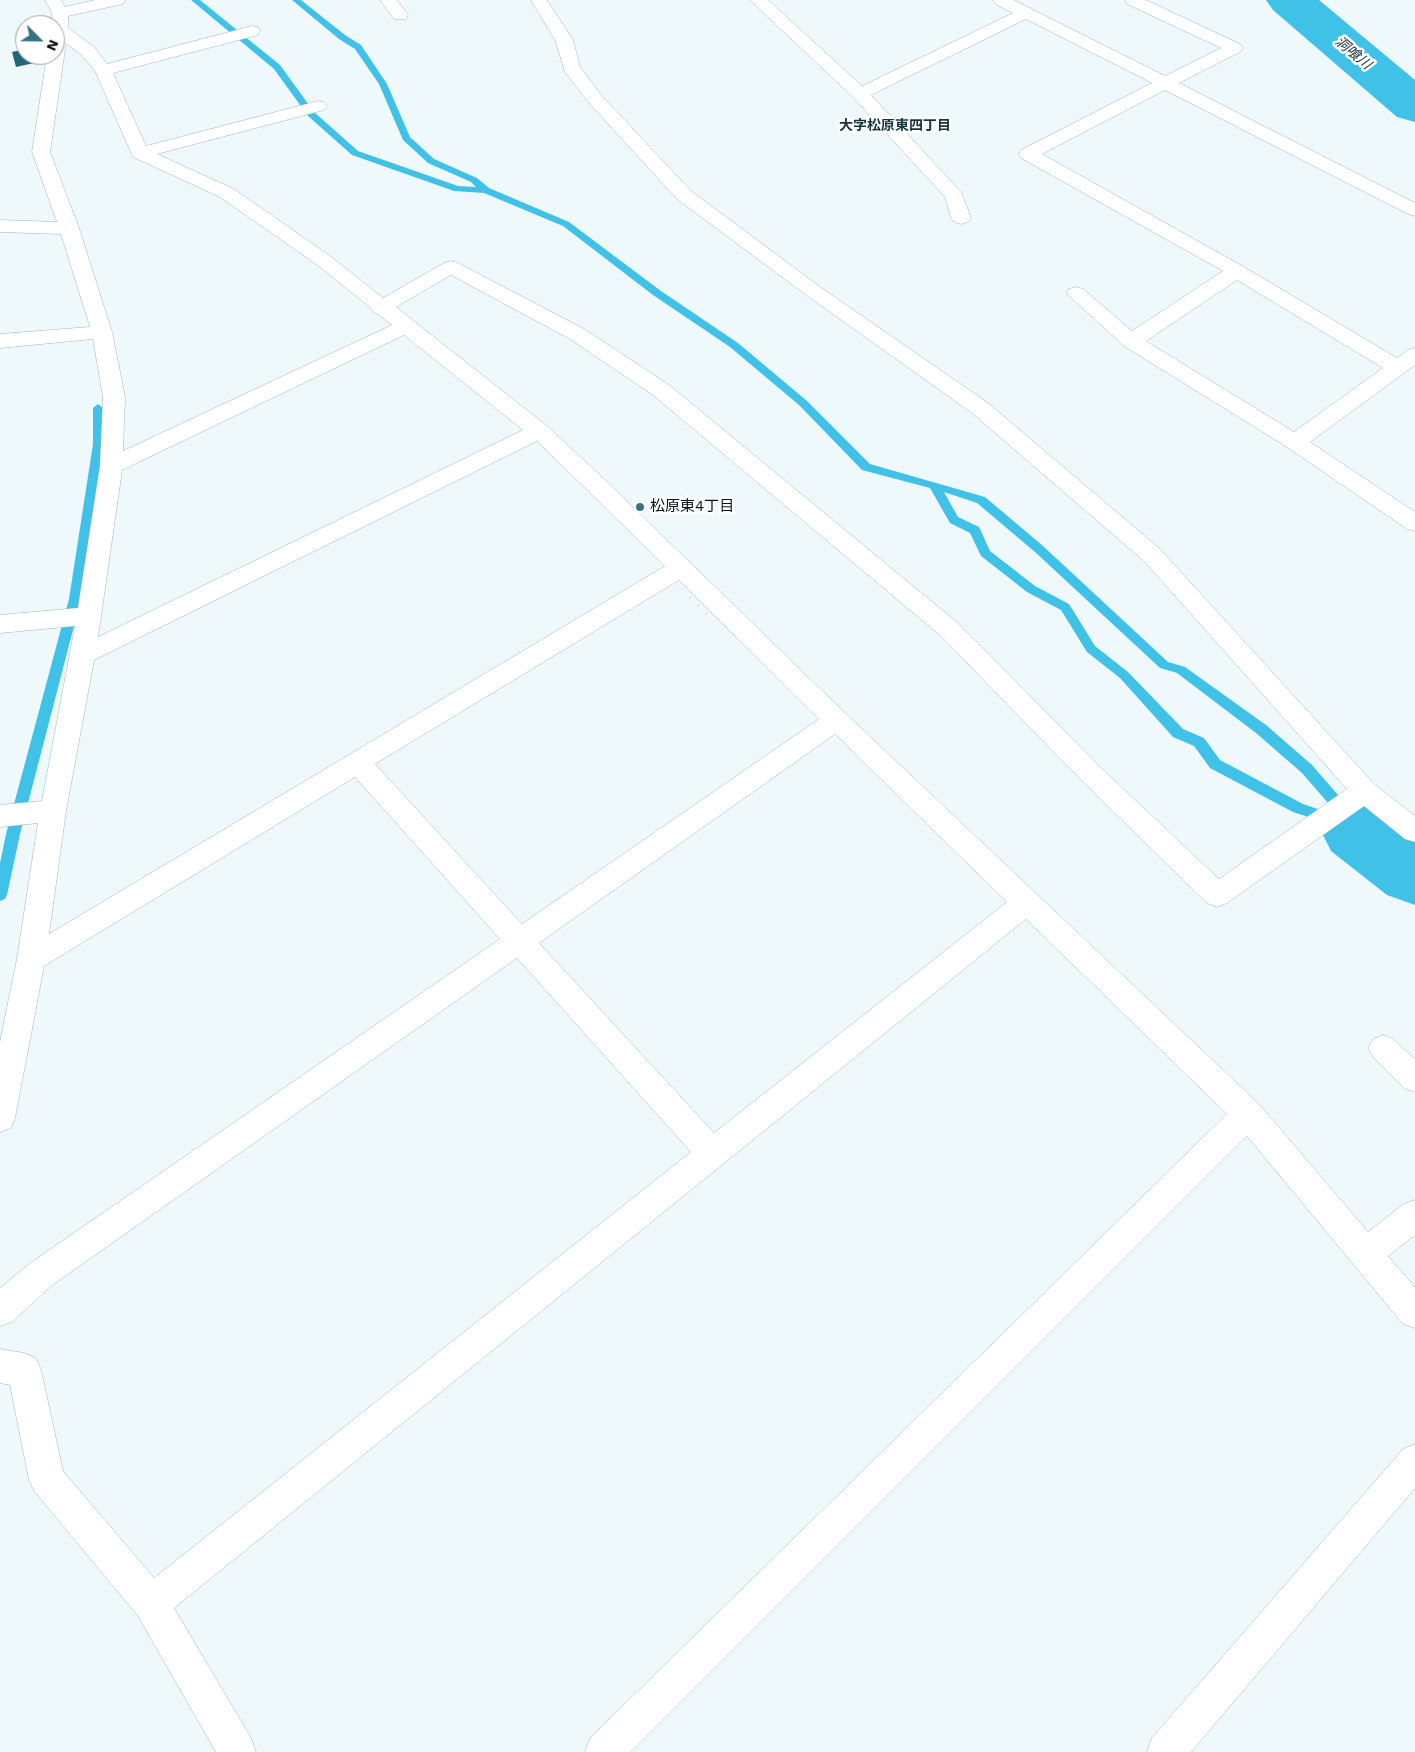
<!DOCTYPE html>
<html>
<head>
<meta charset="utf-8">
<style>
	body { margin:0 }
	#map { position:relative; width:1415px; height:1752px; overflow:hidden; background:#eff9fc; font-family:"Work Sans",sans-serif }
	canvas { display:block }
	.north { position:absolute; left:15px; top:15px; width:50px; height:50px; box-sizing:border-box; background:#fff; border:1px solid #9c9fa1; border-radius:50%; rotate:113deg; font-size:14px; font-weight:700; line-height:20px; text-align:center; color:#081013 }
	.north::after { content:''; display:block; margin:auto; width:18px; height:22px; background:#337287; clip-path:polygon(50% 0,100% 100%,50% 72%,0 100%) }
</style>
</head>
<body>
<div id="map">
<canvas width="1415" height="1752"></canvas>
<div class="north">N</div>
</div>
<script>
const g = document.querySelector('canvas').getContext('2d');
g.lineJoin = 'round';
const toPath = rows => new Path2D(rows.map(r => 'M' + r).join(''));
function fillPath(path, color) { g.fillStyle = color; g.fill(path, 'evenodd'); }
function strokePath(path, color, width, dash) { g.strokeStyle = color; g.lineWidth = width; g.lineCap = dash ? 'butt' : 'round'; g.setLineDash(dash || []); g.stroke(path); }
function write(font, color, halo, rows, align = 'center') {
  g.font = font + ' "Work Sans","Noto Sans JP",sans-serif'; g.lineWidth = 5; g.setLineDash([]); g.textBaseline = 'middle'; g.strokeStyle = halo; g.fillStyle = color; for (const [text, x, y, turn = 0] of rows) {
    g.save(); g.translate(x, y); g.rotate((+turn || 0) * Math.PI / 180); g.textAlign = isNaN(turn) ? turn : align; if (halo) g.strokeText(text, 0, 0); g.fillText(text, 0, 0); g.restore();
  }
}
fillPath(toPath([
	[191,0,200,0,280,65,314,112,358,151,458,186,476,187,471,182,428,163,403,140,379,84,355,49,339,39,292,0,301,0,345,35,361,45,387,84,410,137,434,159,477,178,489,188,569,222,661,291,738,343,807,401,870,464,985,497,1043,546,1168,662,1185,667,1266,725,1312,765,1364,825,1366,829,1364,833,1359,834,1354,833,1302,773,1256,733,1177,673,1160,668,1035,552,977,503,944,492,958,517,979,527,990,551,1035,586,1069,604,1095,646,1128,672,1183,729,1204,738,1220,760,1303,804,1335,815,1337,819,1335,823,1330,824,1293,812,1210,768,1194,746,1173,737,1120,678,1087,652,1061,610,1027,592,981,556,970,533,950,523,930,488,862,470,799,405,730,347,653,295,563,226,484,193,454,191,352,155,308,116,274,69,191,0],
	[98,404,103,408,105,444,81,599,20,834,7,895,5,899,0,901,0,863,6,834,69,599,93,444,93,408,98,404]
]), '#40c1e8');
fillPath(toPath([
	[1266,0,1319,0,1415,80,1415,122,1397,117,1273,10,1266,0],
	[1359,797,1387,807,1415,828,1415,905,1387,895,1331,851,1320,829,1331,807,1359,797]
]), '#40c1e8');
fillPath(toPath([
	[25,49,25,55,35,55,36,57,32,58,34,63,16,67,12,52]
]), '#226479');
const minor = toPath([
	[45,0,61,0,65,7,95,0,125,0,123,4,68,16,68,28,94,47,107,64,252,26,258,27,260,31,258,35,113,73,146,146,318,101,324,102,327,106,324,110,157,154,234,189,330,256,383,298,444,263,451,261,458,263,584,329,669,385,959,624,1099,766,1219,879,1347,789,1144,561,972,413,809,297,677,199,590,104,565,72,555,40,531,0,547,0,573,40,580,67,602,96,691,191,823,289,988,403,1160,549,1374,784,1415,816,1415,842,1405,839,1364,806,1227,903,1217,907,1207,903,1081,780,941,636,653,395,570,339,451,275,396,307,547,426,602,477,845,713,1259,1104,1368,1232,1404,1204,1415,1200,1415,1235,1388,1256,1415,1287,1415,1328,1403,1324,1247,1136,631,1752,585,1752,590,1738,1227,1114,1026,919,174,1608,251,1738,256,1752,216,1752,138,1616,35,1492,29,1480,10,1385,0,1383,0,1349,24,1353,36,1358,41,1370,63,1471,154,1578,691,1152,517,958,51,1286,12,1322,0,1326,0,1288,29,1264,500,939,355,777,44,966,15,1118,11,1128,0,1132,0,1042,17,959,38,823,0,827,0,805,42,801,75,626,0,633,0,615,78,608,100,466,103,397,93,339,0,348,0,334,90,327,61,234,0,232,0,220,57,222,32,152,47,55,55,55,55,25,51,25,52,13,45,0],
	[66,43,82,55,95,71,133,157,220,197,316,264,370,307,373,312,378,314,392,325,123,451,125,397,112,332,79,228,50,152,66,43],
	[404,335,523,430,98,637,122,470,404,335],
	[537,441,665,566,49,934,66,811,94,660,537,441],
	[679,580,819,719,522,924,375,764,679,580],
	[835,734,1007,902,714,1133,539,943,835,734],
	[380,0,397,0,408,15,406,19,394,19,380,0],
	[750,0,768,0,862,86,1013,13,995,4,993,0,1014,0,1165,76,1221,48,1127,4,1125,0,1146,0,1240,44,1243,48,1240,52,1179,83,1415,203,1415,216,1408,214,1165,90,1042,154,1244,267,1397,358,1408,350,1415,348,1415,365,1310,442,1415,512,1415,531,1407,529,1287,447,1124,346,1066,293,1069,289,1076,287,1083,289,1132,331,1223,271,1021,158,1019,154,1021,150,1152,83,1026,19,871,95,961,192,971,218,968,222,961,224,954,222,951,218,945,197,854,98,750,0],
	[1237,280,1383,368,1294,432,1146,341,1237,280],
	[1383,1035,1393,1039,1415,1059,1415,1092,1404,1088,1373,1057,1368,1048,1373,1039,1383,1035],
	[1415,1444,1415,1488,1191,1752,1147,1752,1152,1738,1403,1449,1415,1444]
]);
strokePath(minor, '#9eb5be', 1);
fillPath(minor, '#fff');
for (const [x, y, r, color] of [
	[640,507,5,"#337287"]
]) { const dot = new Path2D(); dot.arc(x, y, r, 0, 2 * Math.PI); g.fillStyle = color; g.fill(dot); strokePath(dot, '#fff', 2); }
write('italic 14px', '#172d34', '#fff', [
	["洞喰川",1353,53,40]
]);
write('bold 14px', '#16343e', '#fff', [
	["大字松原東四丁目",895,126]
]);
write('15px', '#081013', '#fff', [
	["松原東4丁目",650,507]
], 'left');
</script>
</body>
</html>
